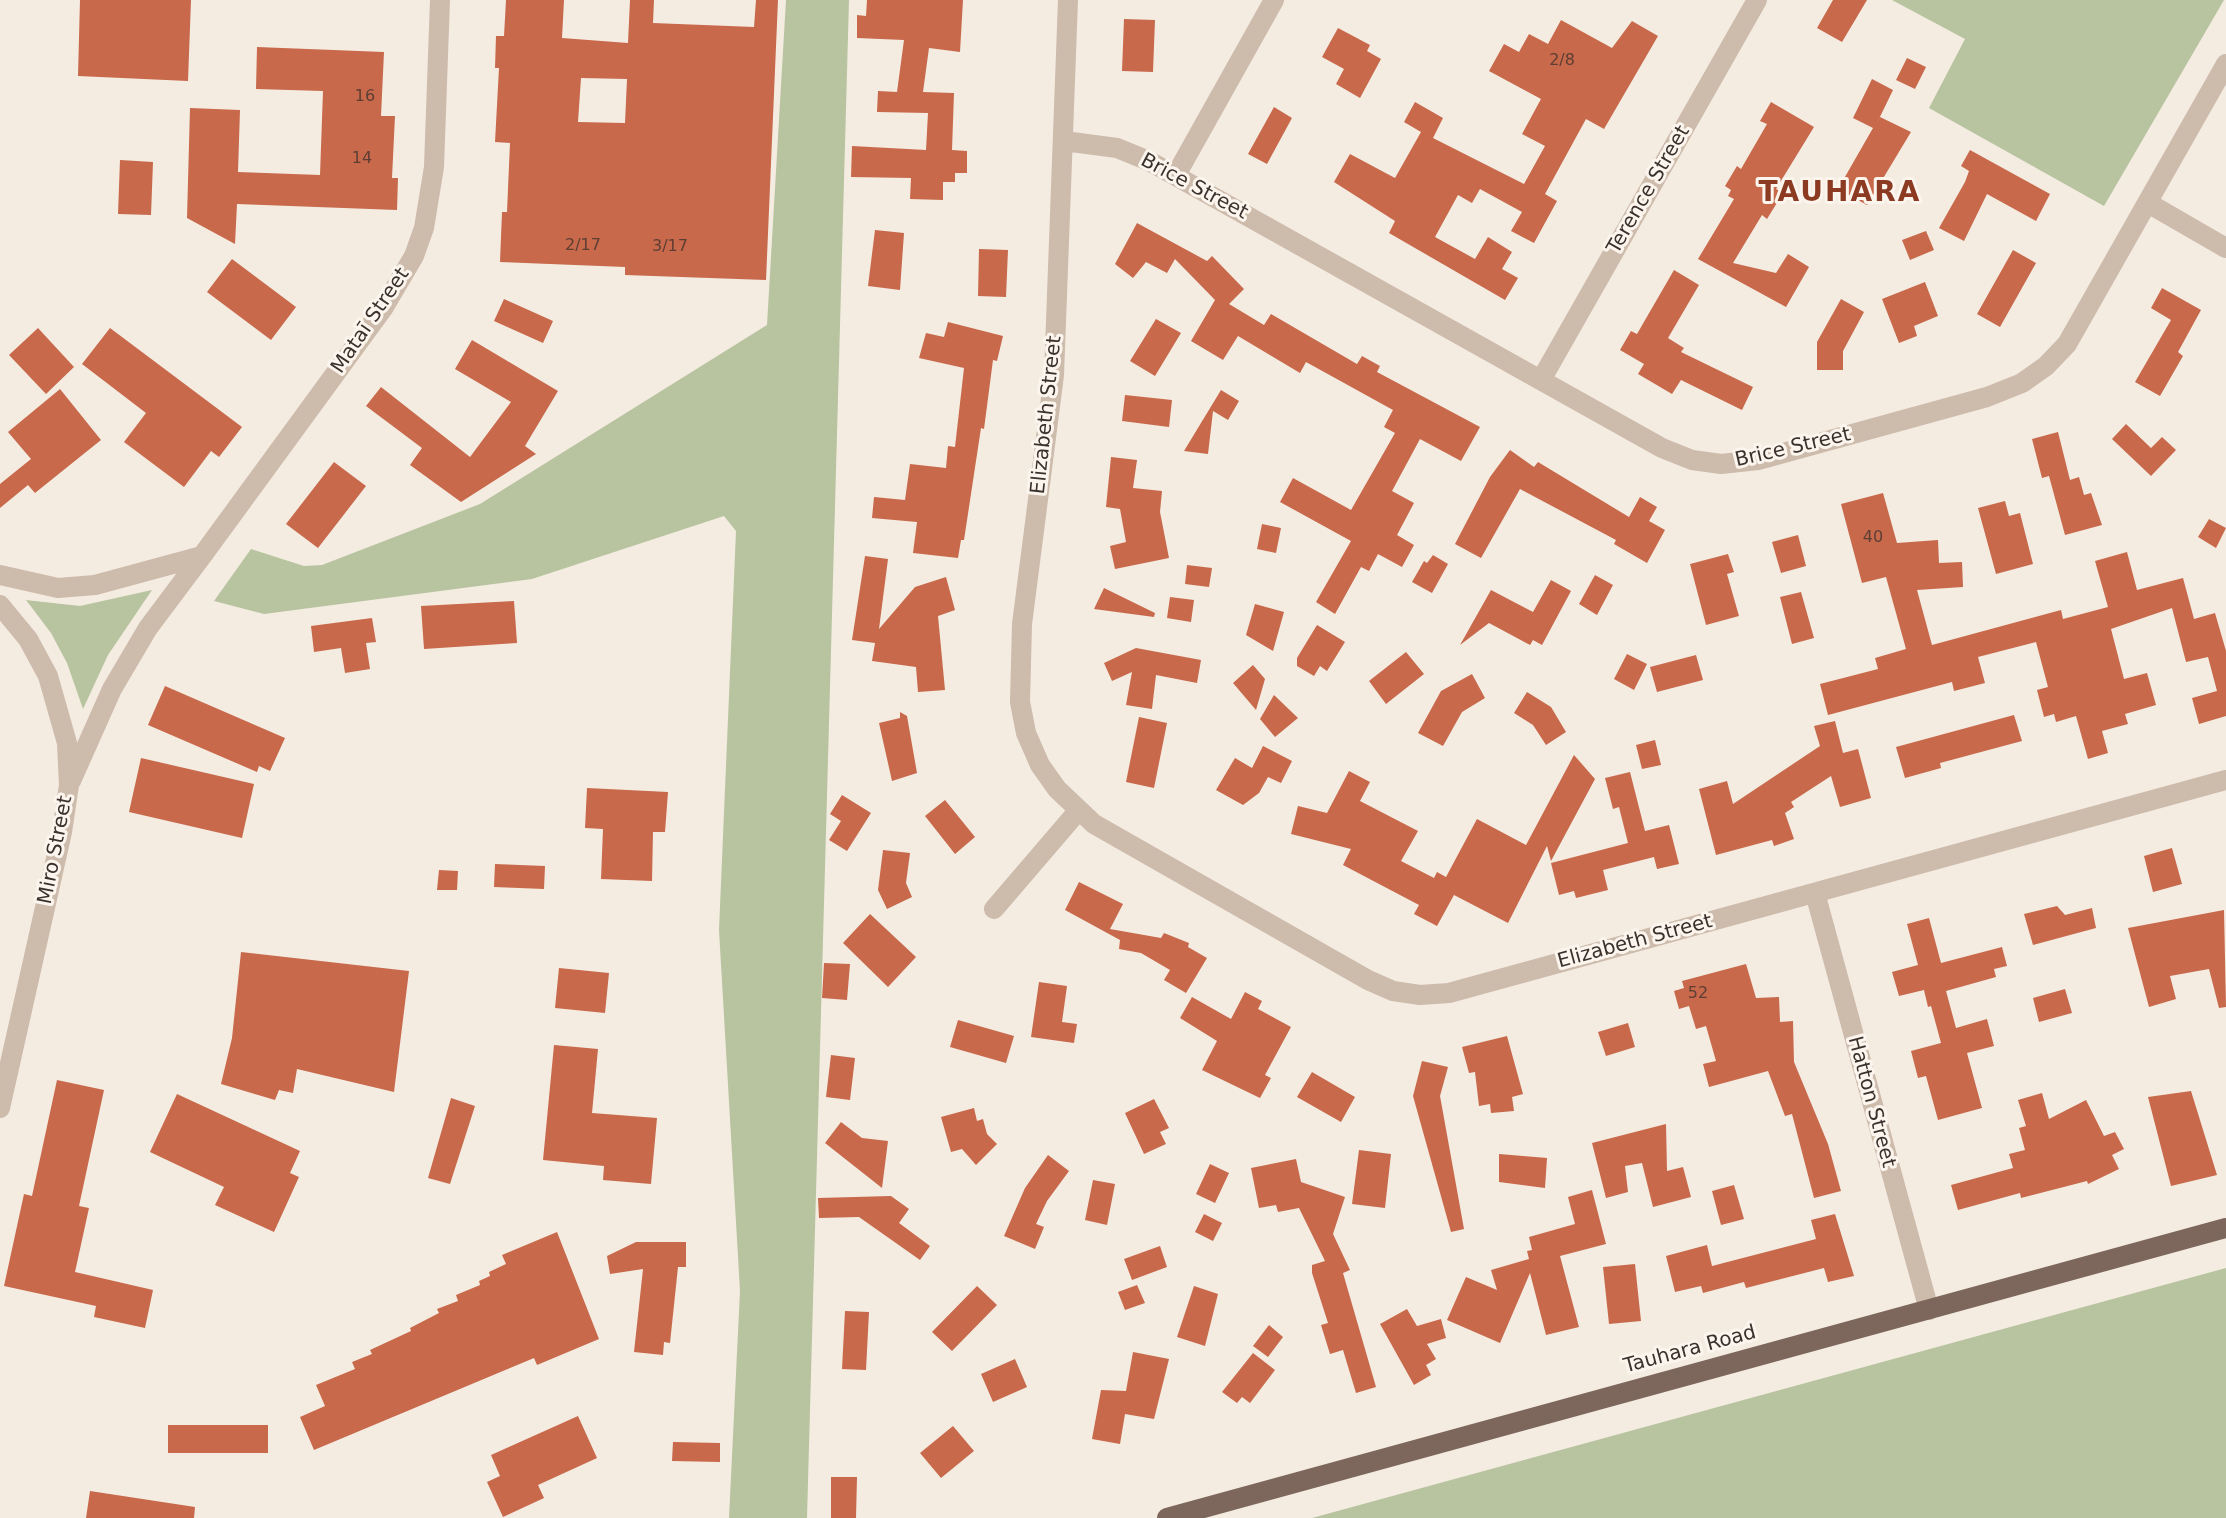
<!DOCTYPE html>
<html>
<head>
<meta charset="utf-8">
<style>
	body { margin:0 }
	canvas { display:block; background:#f4ebe1 }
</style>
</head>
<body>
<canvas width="2226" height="1518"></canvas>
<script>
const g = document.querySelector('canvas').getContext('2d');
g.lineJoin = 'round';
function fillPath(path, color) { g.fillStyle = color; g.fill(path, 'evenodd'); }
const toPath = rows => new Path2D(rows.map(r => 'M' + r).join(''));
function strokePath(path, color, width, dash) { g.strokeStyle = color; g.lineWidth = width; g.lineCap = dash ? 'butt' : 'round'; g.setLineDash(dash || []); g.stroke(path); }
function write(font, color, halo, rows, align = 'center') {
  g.font = font + ' "DejaVu Sans",sans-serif'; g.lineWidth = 6; g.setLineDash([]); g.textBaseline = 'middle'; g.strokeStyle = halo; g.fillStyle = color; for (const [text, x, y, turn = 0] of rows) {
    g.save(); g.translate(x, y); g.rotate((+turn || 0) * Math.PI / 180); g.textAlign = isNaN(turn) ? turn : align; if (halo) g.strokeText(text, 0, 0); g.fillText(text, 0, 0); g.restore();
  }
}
fillPath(toPath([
	[786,0,849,0,807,1518,729,1518,740,1291,719,930,736,531,724,516,532,579,264,614,214,601,251,549,304,566,322,565,480,504,767,325],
	[1892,0,2224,0,2104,206,1929,108,1965,39],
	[152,590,108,655,83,709,67,663,51,633,26,600,80,606],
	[2226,1268,2226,1518,1312,1518]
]), '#b8c4a0');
fillPath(toPath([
	[80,0,191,0,188,81,78,76],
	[506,0,564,0,562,38,628,43,630,0,654,0,653,23,754,27,756,0,778,0,766,280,625,275,625,267,500,262,502,212,507,212,510,143,495,142,499,68,495,68,496,36,504,36],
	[581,78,627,79,625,123,578,122],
	[867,0,963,0,960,52,929,48,923,92,954,93,952,150,967,151,967,173,955,173,955,182,943,182,943,200,910,199,911,178,851,177,852,146,926,150,928,113,877,112,878,91,897,92,904,40,857,38,857,15,866,16],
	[1833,0,1867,0,1842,42,1817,28],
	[1124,19,1155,20,1153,72,1122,71],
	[1561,20,1612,48,1632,21,1658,36,1604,129,1586,119,1545,194,1557,201,1534,243,1511,231,1522,212,1480,189,1472,203,1458,195,1435,237,1475,259,1488,237,1512,252,1502,269,1518,278,1505,300,1389,233,1395,221,1334,182,1350,154,1395,178,1421,132,1404,122,1415,102,1443,118,1433,138,1524,184,1545,146,1522,134,1541,99,1489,71,1504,44,1519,52,1529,34,1548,44],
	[1338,28,1370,45,1367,51,1381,59,1360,98,1336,84,1344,69,1322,57],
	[257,47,384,52,381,116,395,116,392,178,398,178,397,210,237,204,235,244,187,218,190,108,240,110,238,172,320,175,323,91,256,89],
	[1907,58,1926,67,1915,89,1896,80],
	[1872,79,1893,90,1877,123,1880,117,1911,132,1867,205,1838,189,1873,128,1853,118],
	[1771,102,1814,127,1776,189,1783,193,1767,219,1762,215,1733,263,1776,273,1788,254,1809,267,1786,307,1698,259,1734,199,1728,196,1731,190,1725,186,1737,166,1741,169,1767,124,1760,121],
	[1274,107,1292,118,1267,164,1248,154],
	[1970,150,2050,194,2036,221,1987,194,1964,241,1939,228,1965,182,1969,171,1961,166],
	[120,160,153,162,151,215,118,214],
	[1137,223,1207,261,1212,256,1244,289,1229,304,1264,325,1271,314,1357,364,1362,356,1380,366,1377,372,1480,427,1461,461,1420,439,1392,491,1414,503,1397,535,1414,545,1402,567,1378,554,1369,571,1361,567,1335,614,1316,602,1351,541,1280,502,1293,478,1351,510,1395,433,1384,427,1393,410,1306,362,1300,373,1238,336,1223,360,1191,341,1215,300,1175,259,1167,273,1146,262,1133,278,1115,264],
	[875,230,904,233,900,290,868,286],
	[1926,231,1934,250,1910,260,1902,240],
	[979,249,1008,250,1006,297,978,296],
	[2013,250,2036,263,2000,327,1977,314],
	[232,259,296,307,271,340,207,292],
	[1674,270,1699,285,1668,338,1684,348,1681,352,1753,387,1742,410,1681,380,1672,394,1638,374,1644,364,1620,350,1631,331,1637,334],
	[1925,282,1938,316,1914,326,1917,336,1899,343,1882,299],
	[2162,288,2201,310,2178,352,2183,356,2160,396,2135,382,2171,320,2151,308],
	[504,299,553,321,543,343,494,321],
	[1841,299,1864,312,1843,351,1843,370,1817,370,1817,342],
	[1156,319,1181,333,1155,376,1130,361],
	[948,322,1003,336,997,361,993,360,984,429,981,428,964,540,961,540,958,558,913,553,917,522,872,518,874,497,905,500,910,464,946,468,948,446,955,447,964,368,919,358,926,333,944,337],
	[38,328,74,367,46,394,9,355],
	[110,328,242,427,219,457,211,451,184,487,124,442,146,413,82,364],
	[472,340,558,391,525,446,536,454,461,502,410,465,422,448,366,406,381,387,470,457,511,402,455,369],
	[60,389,101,440,35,493,28,485,0,508,0,484,31,459,8,432],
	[1221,390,1239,401,1228,420,1213,411,1208,454,1184,451],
	[1125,395,1172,400,1169,427,1122,421],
	[2126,424,2151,448,2162,437,2176,450,2151,476,2112,439],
	[2058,432,2070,480,2079,477,2084,495,2091,493,2102,525,2065,535,2049,476,2042,478,2032,439],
	[1510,450,1534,467,1538,462,1629,517,1640,497,1657,507,1649,521,1665,530,1647,563,1614,544,1616,540,1520,489,1481,558,1455,544,1490,477],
	[1111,457,1137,460,1133,488,1162,491,1160,512,1169,558,1115,569,1110,546,1126,542,1120,509,1106,507],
	[334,462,366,486,318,548,286,524],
	[1883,493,1897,543,1938,540,1939,563,1962,562,1963,587,1917,590,1932,645,2061,610,2063,619,2108,607,2095,561,2127,552,2137,590,2183,578,2194,619,2215,613,2226,651,2226,716,2199,724,2192,698,2217,691,2208,657,2186,662,2172,608,2111,629,2124,679,2147,673,2156,705,2125,714,2128,724,2102,731,2108,753,2088,759,2076,716,2056,722,2054,714,2044,717,2037,690,2048,687,2036,642,1978,657,1985,683,1954,691,1952,682,1828,715,1820,684,1878,669,1875,658,1906,649,1886,577,1862,583,1841,504],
	[2005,501,2009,516,2020,513,2033,564,1996,574,1978,508],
	[2209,519,2226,528,2216,548,2198,537],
	[1262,524,1281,528,1276,553,1257,549],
	[1798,535,1806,566,1781,573,1772,542],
	[1728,554,1734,572,1727,574,1739,616,1706,625,1690,564],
	[1433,555,1448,564,1432,593,1412,582,1424,561,1427,563],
	[865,556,888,559,879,629,915,587,946,577,955,610,938,616,945,690,918,692,916,667,872,661,875,643,852,640],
	[1187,565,1212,568,1209,587,1185,584],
	[1595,575,1613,585,1597,615,1579,604],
	[1551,580,1571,591,1542,645,1533,640,1530,645,1489,623,1460,645,1491,590,1533,612],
	[1104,588,1155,613,1154,617,1094,609],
	[1801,592,1814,638,1792,644,1780,597],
	[1170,597,1194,600,1191,622,1167,618],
	[514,601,517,643,424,649,421,606],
	[1255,604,1284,612,1273,651,1246,635],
	[372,618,376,642,366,643,370,669,345,673,341,648,314,652,311,626],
	[1317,625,1345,642,1327,671,1320,666,1314,676,1297,666,1297,658],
	[1136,648,1201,660,1197,683,1156,675,1152,709,1126,705,1132,672,1112,681,1104,663],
	[1406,652,1424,674,1386,704,1369,681],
	[1627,654,1647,664,1634,690,1614,679],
	[1696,655,1703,680,1657,692,1650,667],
	[1253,665,1265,679,1256,710,1233,683],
	[1472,674,1485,698,1462,712,1443,746,1418,733,1441,691],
	[165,686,285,738,270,771,259,766,257,772,148,725],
	[1527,692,1551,707,1566,732,1546,745,1533,725,1514,713],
	[1274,695,1298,718,1275,737,1260,719],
	[900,712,907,716,917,773,892,781,879,723,900,718],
	[2014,715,2022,741,1940,763,1941,768,1905,778,1896,747],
	[1139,717,1167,723,1154,788,1126,782],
	[1835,721,1843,753,1858,749,1871,798,1840,807,1831,776,1791,802,1794,807,1785,813,1794,839,1774,846,1772,840,1716,855,1699,789,1727,781,1733,804,1820,746,1814,726],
	[1655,740,1661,765,1642,769,1636,745],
	[1263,746,1292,761,1281,783,1268,777,1259,793,1243,805,1216,790,1235,758,1252,768],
	[1574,755,1595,779,1551,861,1547,846,1508,923,1454,895,1437,926,1414,914,1419,905,1343,865,1351,849,1291,834,1298,806,1327,813,1349,771,1370,782,1360,801,1418,831,1401,861,1434,878,1437,872,1446,877,1477,819,1526,845],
	[141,758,254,784,242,838,129,812],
	[1630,772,1645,831,1669,825,1679,864,1657,869,1654,857,1603,870,1608,890,1576,898,1574,891,1559,895,1551,863,1628,843,1619,807,1613,809,1605,778],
	[587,788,668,792,665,832,653,832,652,881,601,879,603,829,585,828],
	[842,795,871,813,847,851,829,840,841,821,830,814],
	[945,800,975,837,955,854,925,816],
	[2172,848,2182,884,2153,892,2144,856],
	[883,850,910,853,906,883,912,897,887,909,878,890],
	[495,864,545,866,544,889,494,887],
	[439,870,458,871,457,890,437,890],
	[1079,882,1123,904,1110,929,1161,938,1164,933,1189,943,1188,947,1207,958,1186,993,1164,980,1170,970,1141,953,1119,949,1120,940,1065,910],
	[2057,906,2065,915,2092,908,2096,928,2033,945,2024,914],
	[2224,910,2226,1007,2219,1008,2209,969,2170,976,2176,999,2149,1007,2128,928],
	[870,914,916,957,888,987,843,943],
	[1929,918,1941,963,2002,947,2007,966,1994,969,1996,977,1946,991,1956,1028,1987,1019,1994,1046,1967,1053,1982,1108,1938,1120,1926,1076,1918,1078,1911,1051,1941,1043,1931,1006,1928,1007,1924,990,1899,996,1892,972,1918,965,1907,924],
	[241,952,409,971,394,1092,297,1069,293,1093,279,1090,275,1100,221,1084,232,1038],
	[824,963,850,964,847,1000,822,998],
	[1746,964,1756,998,1779,997,1780,1022,1793,1021,1794,1062,1828,1144,1841,1191,1814,1198,1792,1114,1785,1116,1768,1071,1709,1087,1703,1064,1716,1061,1706,1026,1696,1029,1689,1006,1679,1009,1674,991,1684,988,1682,981],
	[559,968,609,973,605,1013,555,1008],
	[1039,982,1067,986,1062,1022,1077,1024,1074,1043,1031,1037],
	[2065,989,2072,1013,2039,1022,2033,998],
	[1245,992,1262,1001,1258,1009,1291,1027,1265,1075,1271,1078,1260,1098,1202,1070,1217,1041,1180,1018,1192,997,1231,1019],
	[958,1020,1014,1036,1006,1063,950,1047],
	[1628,1023,1635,1047,1606,1056,1598,1032],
	[1507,1036,1523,1094,1512,1097,1514,1111,1491,1113,1490,1104,1479,1106,1475,1072,1469,1073,1462,1047],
	[554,1045,598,1049,592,1113,657,1118,651,1184,603,1180,604,1166,543,1160],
	[831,1055,855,1058,850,1100,826,1097],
	[1422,1061,1448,1067,1440,1096,1464,1229,1451,1232,1413,1096],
	[1312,1072,1355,1097,1341,1122,1297,1097],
	[57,1080,104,1090,79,1206,89,1208,75,1272,153,1290,145,1328,94,1317,96,1306,4,1286,24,1194,32,1196],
	[2191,1091,2217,1175,2171,1186,2148,1097],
	[2042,1093,2049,1119,2086,1100,2104,1136,2115,1132,2124,1149,2112,1155,2119,1169,2088,1184,2087,1181,2021,1198,2020,1193,1958,1210,1951,1185,2013,1168,2009,1154,2025,1150,2019,1128,2026,1126,2018,1100],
	[177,1094,300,1151,290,1173,299,1177,274,1232,215,1205,224,1187,150,1152],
	[451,1098,475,1106,450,1184,428,1178],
	[1154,1099,1169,1128,1160,1132,1166,1144,1144,1154,1125,1113],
	[974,1108,977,1121,983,1119,987,1134,997,1144,976,1165,962,1149,951,1152,941,1117],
	[841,1122,862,1138,888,1141,882,1188,825,1143],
	[1666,1124,1667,1171,1683,1167,1691,1197,1653,1207,1642,1163,1625,1166,1628,1192,1606,1198,1592,1143],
	[1359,1150,1391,1154,1385,1208,1352,1204],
	[1499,1154,1547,1158,1545,1188,1499,1182],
	[1048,1155,1069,1171,1047,1201,1036,1224,1044,1227,1035,1249,1004,1236,1025,1188],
	[1296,1159,1301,1182,1345,1197,1333,1234,1350,1270,1343,1273,1376,1387,1356,1393,1343,1350,1330,1354,1321,1325,1328,1323,1312,1273,1312,1265,1325,1261,1299,1208,1278,1212,1276,1205,1259,1208,1251,1168],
	[1210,1164,1229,1173,1215,1203,1196,1194],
	[1093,1180,1115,1184,1107,1225,1085,1220],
	[1734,1185,1744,1219,1721,1225,1712,1191],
	[1592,1190,1606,1244,1560,1256,1579,1327,1546,1335,1530,1273,1500,1343,1447,1320,1466,1277,1497,1290,1491,1270,1529,1259,1527,1251,1532,1250,1529,1237,1575,1224,1568,1197],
	[891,1196,909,1209,899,1223,930,1246,920,1260,859,1217,819,1218,818,1198],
	[1204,1214,1222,1223,1213,1241,1195,1232],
	[1835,1214,1854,1276,1828,1282,1824,1268,1746,1288,1744,1282,1703,1293,1701,1286,1675,1292,1666,1256,1707,1245,1712,1266,1816,1239,1811,1220],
	[557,1232,599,1339,537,1365,534,1358,314,1450,300,1417,325,1406,316,1385,355,1369,352,1362,372,1354,370,1350,411,1331,410,1328,439,1313,437,1309,458,1301,456,1295,480,1285,479,1281,490,1276,489,1272,506,1264,502,1255],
	[636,1242,686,1242,686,1267,678,1267,670,1343,664,1342,663,1355,634,1352,643,1269,610,1274,607,1256],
	[1160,1246,1167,1267,1132,1280,1124,1259],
	[1635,1264,1641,1321,1609,1324,1603,1267],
	[1137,1285,1145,1303,1125,1310,1118,1292],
	[977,1286,997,1305,952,1351,932,1332],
	[1194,1286,1218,1294,1205,1346,1177,1337],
	[1407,1309,1417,1326,1441,1319,1446,1338,1427,1344,1436,1359,1426,1365,1431,1375,1414,1385,1380,1324],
	[845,1311,869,1312,866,1370,842,1369],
	[1269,1325,1283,1337,1268,1357,1253,1346],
	[1133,1352,1169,1359,1154,1419,1125,1414,1120,1444,1092,1439,1101,1390,1126,1391],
	[1253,1353,1275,1370,1250,1403,1242,1397,1237,1403,1222,1392],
	[1015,1359,1027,1387,993,1402,981,1374],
	[578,1416,597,1458,538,1485,544,1498,503,1517,487,1482,500,1476,491,1455],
	[168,1425,268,1425,268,1453,168,1453],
	[953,1426,974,1451,941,1478,920,1453],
	[673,1442,720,1443,720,1462,672,1461],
	[831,1477,857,1477,856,1518,831,1518],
	[90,1491,195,1507,194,1518,86,1518]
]), '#c8694b');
strokePath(toPath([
	[1068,0,1054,375,1022,624,1020,702,1026,733,1040,765,1057,789,1094,824,1368,980,1393,991,1420,995,1449,993,2226,780],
	[1064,141,1117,148,1149,161,1662,448,1692,460,1721,464,1758,460,1987,397,2022,383,2046,366,2067,344,2226,64],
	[1176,175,1274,0],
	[2148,203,2226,248],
	[1541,380,1757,0],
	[0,575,58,588,95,585,202,556,384,307,414,256,424,228,434,167,440,0],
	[0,605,28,639,48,676,67,743,69,785,62,832,0,1108],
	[71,781,112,689,148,628,202,556],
	[1815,893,1929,1310],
	[994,909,1078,811]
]), '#cdbbac', 20);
strokePath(toPath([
	[1167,1518,2226,1228]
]), '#7d675c', 20);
write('16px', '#5e3e33', null, [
	["2/8",1562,61],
	["16",365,97],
	["14",362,159],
	["2/17",583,246],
	["3/17",670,247],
	["40",1873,538],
	["52",1698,994]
]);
write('20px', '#3b302b', '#fbf5ee', [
	["Brice Street",1194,187,28],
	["Terence Street",1649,190,-60],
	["Mataī Street",371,321,-56],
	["Elizabeth Street",1047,415,-84],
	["Brice Street",1793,448,-13],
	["Miro Street",56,850,-79],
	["Elizabeth Street",1635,942,-15],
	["Hatton Street",1871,1102,75],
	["Tauhara Road",1690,1350,-15]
]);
g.letterSpacing = '2px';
write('bold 28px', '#8c3b22', '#fbf5ee', [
	["TAUHARA",1840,194]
]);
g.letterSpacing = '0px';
</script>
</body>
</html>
